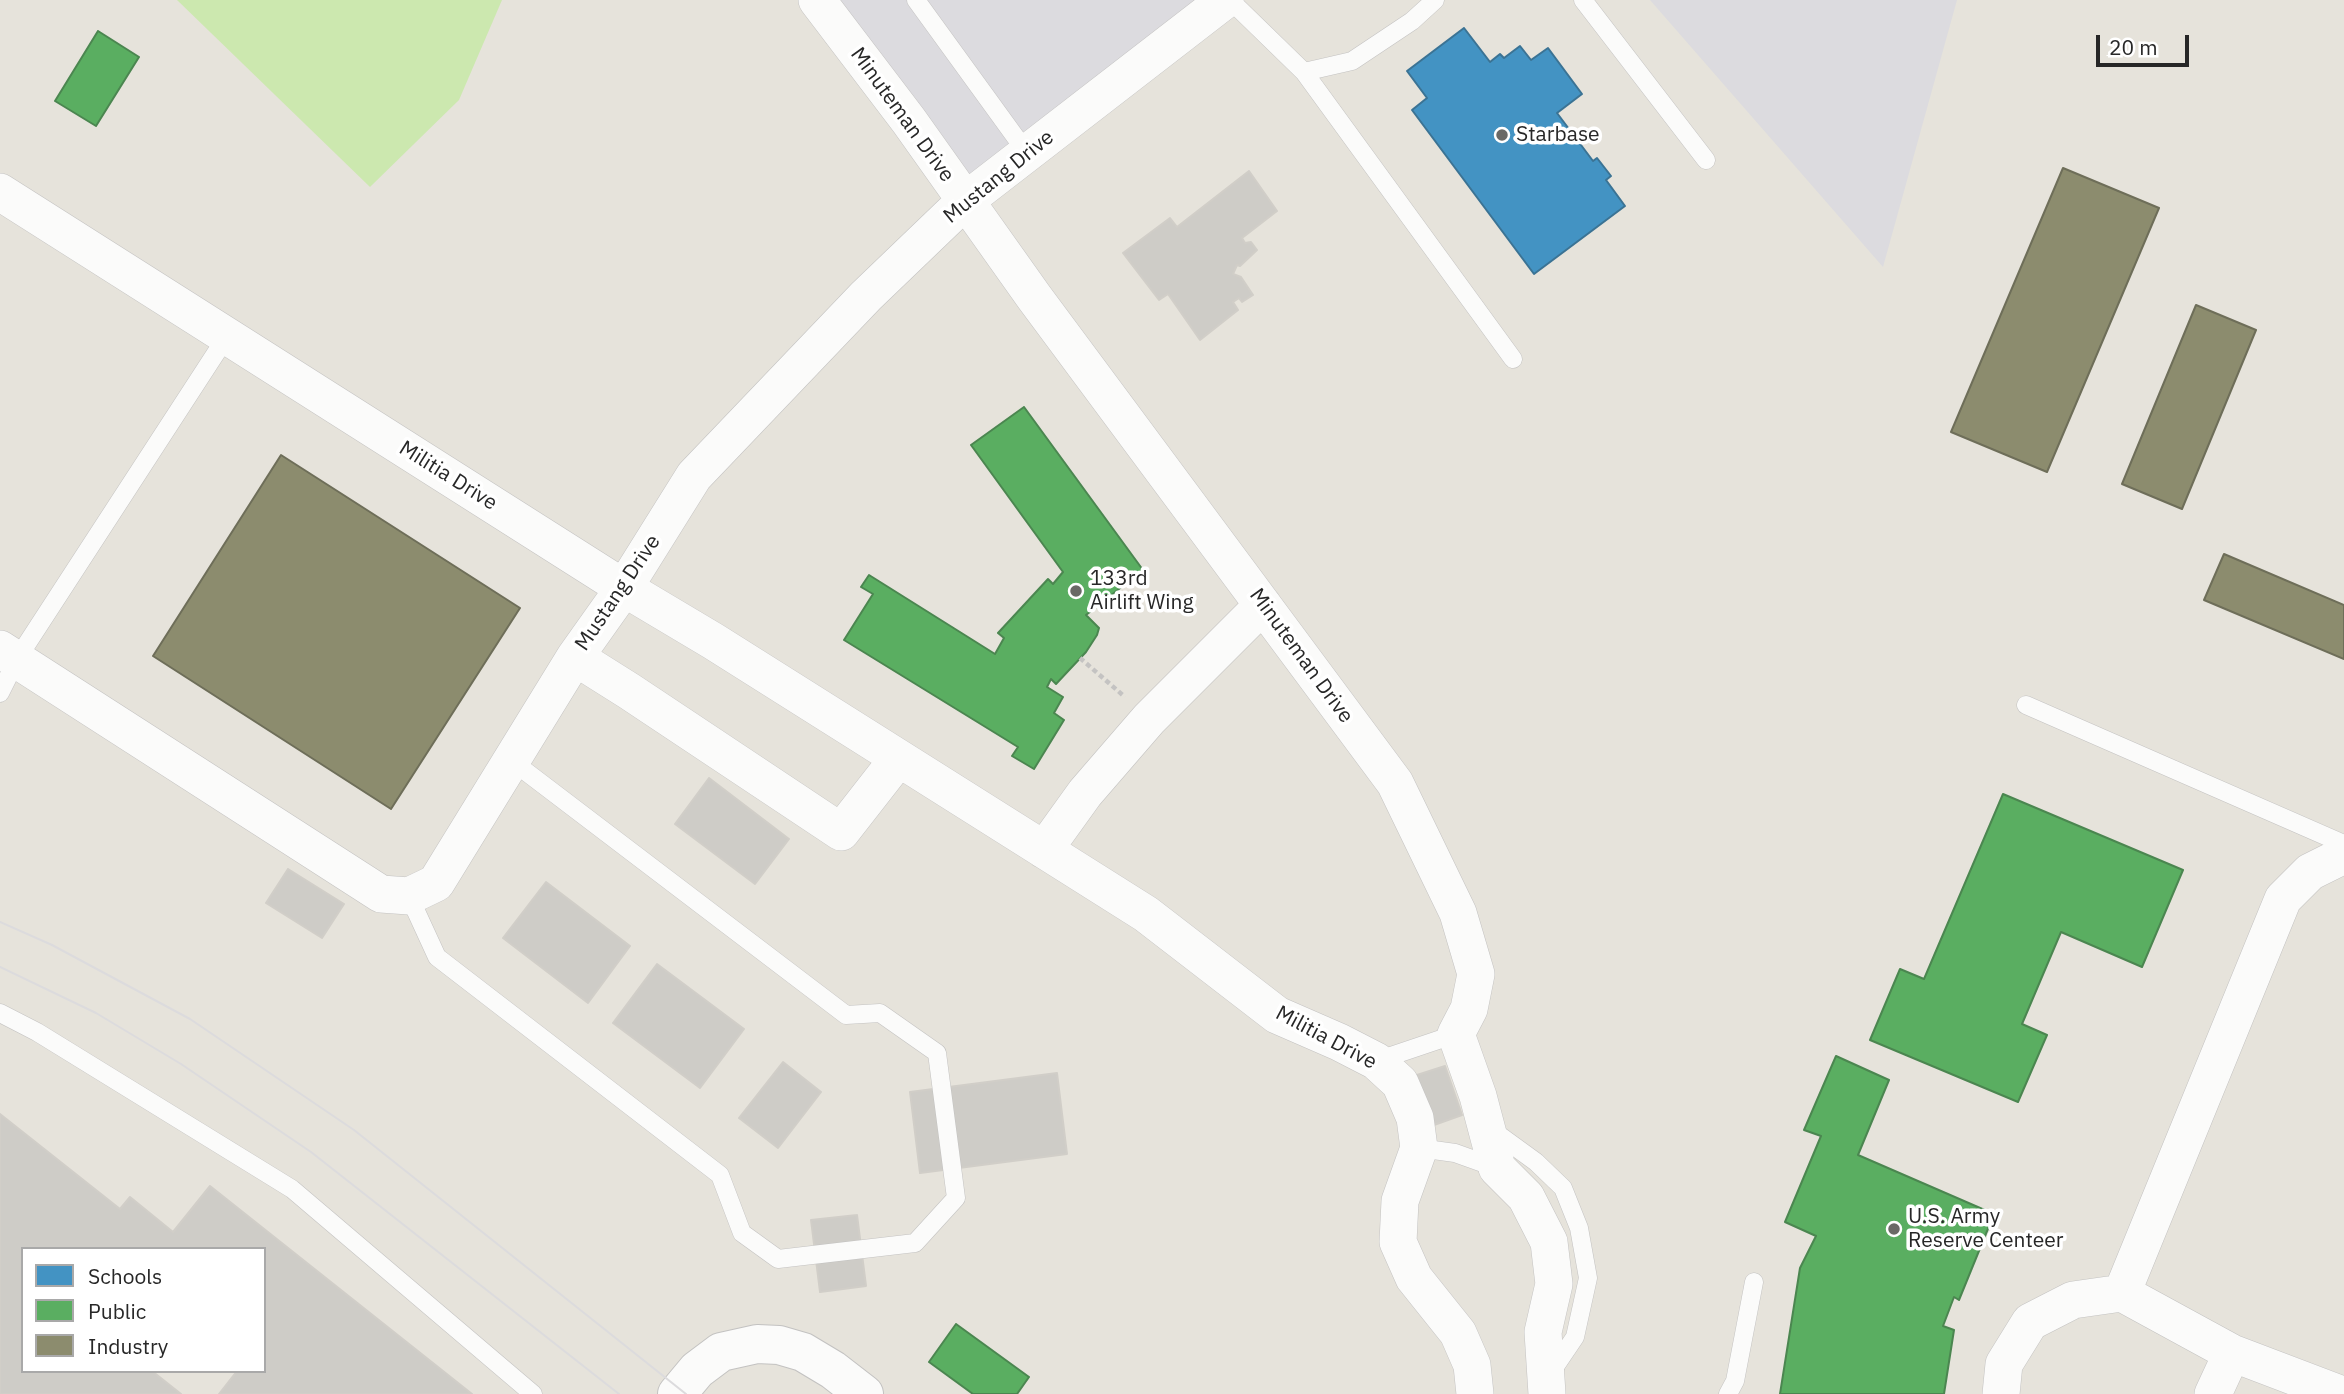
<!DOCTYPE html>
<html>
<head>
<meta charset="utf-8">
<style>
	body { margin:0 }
	#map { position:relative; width:2344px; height:1394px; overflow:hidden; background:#e6e3db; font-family:"IBM Plex Sans",sans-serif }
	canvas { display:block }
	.legend { position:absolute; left:21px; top:1247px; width:245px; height:126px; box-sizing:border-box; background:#fff; border:2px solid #a9a9a9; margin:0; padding:9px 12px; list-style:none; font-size:21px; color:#272727 }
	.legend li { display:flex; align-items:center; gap:14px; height:35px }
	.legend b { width:35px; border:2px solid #a9a9a9 }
	.scale { position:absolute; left:2096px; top:35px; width:93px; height:32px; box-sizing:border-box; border:4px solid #272727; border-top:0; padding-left:9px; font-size:21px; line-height:24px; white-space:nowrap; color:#272727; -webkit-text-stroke:5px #fff; paint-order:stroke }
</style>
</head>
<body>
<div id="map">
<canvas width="2344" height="1394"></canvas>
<ul class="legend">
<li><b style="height:19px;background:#4393c3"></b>Schools</li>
<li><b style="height:19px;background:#5aae61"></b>Public</li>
<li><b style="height:19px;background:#8c8c6e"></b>Industry</li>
</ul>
<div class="scale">20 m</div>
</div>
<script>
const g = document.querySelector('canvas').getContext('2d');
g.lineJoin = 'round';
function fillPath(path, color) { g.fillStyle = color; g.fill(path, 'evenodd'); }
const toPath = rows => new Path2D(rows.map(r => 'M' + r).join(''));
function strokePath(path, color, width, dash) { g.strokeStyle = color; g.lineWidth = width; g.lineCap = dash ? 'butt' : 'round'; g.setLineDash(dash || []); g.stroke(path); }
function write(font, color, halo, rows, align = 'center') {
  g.font = font + ' "IBM Plex Sans",sans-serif'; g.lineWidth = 7; g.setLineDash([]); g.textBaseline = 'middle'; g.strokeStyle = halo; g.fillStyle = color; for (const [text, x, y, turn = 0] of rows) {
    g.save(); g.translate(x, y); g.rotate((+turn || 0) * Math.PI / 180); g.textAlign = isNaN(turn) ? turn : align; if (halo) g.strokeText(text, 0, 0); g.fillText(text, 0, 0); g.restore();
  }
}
fillPath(toPath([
	[818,0,1225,0,965,201],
	[1650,0,1957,0,1883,267]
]), '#dcdbdf');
fillPath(toPath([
	[177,0,502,0,459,100,370,187]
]), '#cce8af');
const schools = toPath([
	[1464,28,1490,62,1500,54,1504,58,1520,46,1531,60,1548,48,1582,94,1557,113,1593,161,1597,158,1611,176,1606,180,1625,206,1534,274,1412,110,1427,98,1407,71,1464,28]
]);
fillPath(schools, '#4393c3');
strokePath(schools, '#3b7394', 2);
const public = toPath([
	[98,31,139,57,96,126,55,101,98,31],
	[1024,407,1143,570,1086,615,1099,628,1097,635,1086,652,1056,684,1051,679,1047,687,1063,697,1054,713,1064,720,1034,769,1012,756,1018,747,844,640,873,594,861,587,869,575,995,654,1004,638,998,633,1048,579,1053,584,1063,572,971,445,1024,407],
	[2003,794,2183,870,2142,967,2061,932,2022,1024,2047,1035,2018,1102,1870,1040,1900,969,1924,979,2003,794],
	[1836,1056,1889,1080,1858,1155,1994,1214,1959,1300,1954,1297,1943,1326,1954,1330,1944,1394,1780,1394,1800,1268,1816,1236,1785,1222,1821,1136,1804,1130,1836,1056],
	[956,1324,1029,1377,1017,1394,973,1394,929,1362,956,1324]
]);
fillPath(public, '#5aae61');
strokePath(public, '#4b8650', 2);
const industry = toPath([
	[2063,168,2159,208,2047,472,1951,432,2063,168],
	[2196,305,2256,330,2182,509,2122,484,2196,305],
	[281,455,520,608,391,809,153,656,281,455],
	[2224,554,2344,605,2344,659,2204,600,2224,554]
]);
fillPath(industry, '#8c8c6e');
strokePath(industry, '#6e6e59', 2);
const building = toPath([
	[1249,171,1277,211,1242,238,1245,243,1251,242,1257,250,1240,266,1237,265,1233,274,1241,277,1253,295,1242,302,1239,298,1233,302,1238,310,1200,340,1168,294,1159,300,1123,253,1170,218,1177,227,1249,171],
	[709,778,789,839,755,884,675,824,709,778],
	[288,869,344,904,322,938,266,903,288,869],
	[546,882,630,946,588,1003,503,938,546,882],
	[657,964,744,1029,700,1088,613,1023,657,964],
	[783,1062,821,1092,778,1148,739,1118,783,1062],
	[1445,1066,1462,1115,1434,1125,1417,1075,1445,1066],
	[1057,1073,1067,1154,920,1173,910,1092,1057,1073],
	[0,1114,120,1209,130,1197,173,1232,210,1186,472,1394,219,1394,237,1371,264,1371,264,1249,23,1249,23,1371,152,1371,181,1394,0,1394,0,1114],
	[857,1215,866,1286,820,1292,811,1220,857,1215]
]);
fillPath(building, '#ceccc7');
strokePath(building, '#d1cec8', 2);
const lane = toPath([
	[916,0,1027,153],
	[1230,0,1304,72,1352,61,1412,21,1435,0],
	[1583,0,1706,160],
	[1304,72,1513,359],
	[0,693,17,659,227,336],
	[2026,705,2344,844],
	[409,896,437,957,720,1175,742,1233,778,1259,915,1243,956,1198,937,1053,880,1013,846,1015,512,761],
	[0,1013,37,1032,292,1189,533,1394],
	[1376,1061,1456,1034],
	[1492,1130,1536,1162,1563,1188,1579,1228,1588,1278,1575,1337,1550,1374],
	[1419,1148,1455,1153,1497,1168],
	[1728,1394,1735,1381,1754,1282]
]);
const street = toPath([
	[817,0,909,121,1034,297,1395,783,1458,913,1476,974,1469,1009,1456,1034,1478,1096,1497,1168,1526,1197,1549,1242,1554,1284,1543,1332,1547,1394],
	[0,192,624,588,713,641,1146,914,1277,1015,1339,1042,1376,1061,1400,1083,1415,1118,1419,1148,1400,1201,1398,1242,1414,1278,1458,1333,1472,1365,1475,1394],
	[0,649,381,894,409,896,436,883,575,657,624,588,694,476,866,296,965,201,1225,0],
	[575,657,629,691,841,832,898,759],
	[1044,850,1085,793,1149,719,1263,605],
	[2122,1293,2283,899,2310,872,2344,855],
	[2232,1353,2340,1394],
	[2001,1394,2004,1364,2030,1322,2073,1300,2122,1293,2232,1353,2213,1394]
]);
const secondary = toPath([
	[677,1394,697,1370,721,1352,757,1344,779,1345,803,1352,833,1370,864,1394]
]);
strokePath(lane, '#c3c2c1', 19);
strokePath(street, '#c3c2c1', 38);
strokePath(secondary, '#c3c2c1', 40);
strokePath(toPath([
	[1080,658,1125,697]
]), '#c4c3c2', 4.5, [5, 3.5]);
strokePath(lane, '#fbfbfa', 18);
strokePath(street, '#fbfbfa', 37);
strokePath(secondary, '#fbfbfa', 38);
strokePath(toPath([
	[0,922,52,945,190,1019,354,1130,686,1394],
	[0,967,96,1013,181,1064,311,1152,619,1394]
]), '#dcdbdd', 2);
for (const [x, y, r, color] of [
	[1502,135,7,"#6a6966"],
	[1076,591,7,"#6a6966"],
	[1894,1229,7,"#6a6966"]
]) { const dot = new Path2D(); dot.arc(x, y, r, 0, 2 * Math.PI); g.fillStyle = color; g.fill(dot); strokePath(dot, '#fff', 2.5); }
write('21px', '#272727', '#fff', [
	["Minuteman Drive",902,115,54],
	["Mustang Drive",999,177,-39],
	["Militia Drive",448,476,32],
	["Mustang Drive",618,593,-56],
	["Minuteman Drive",1301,656,54],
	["Militia Drive",1326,1038,28]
]);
write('21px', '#272727', '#fff', [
	["Starbase",1516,135],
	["133rd",1090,579],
	["Airlift Wing",1090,603],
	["U.S. Army",1908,1217],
	["Reserve Centeer",1908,1241]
], 'left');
</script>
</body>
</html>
